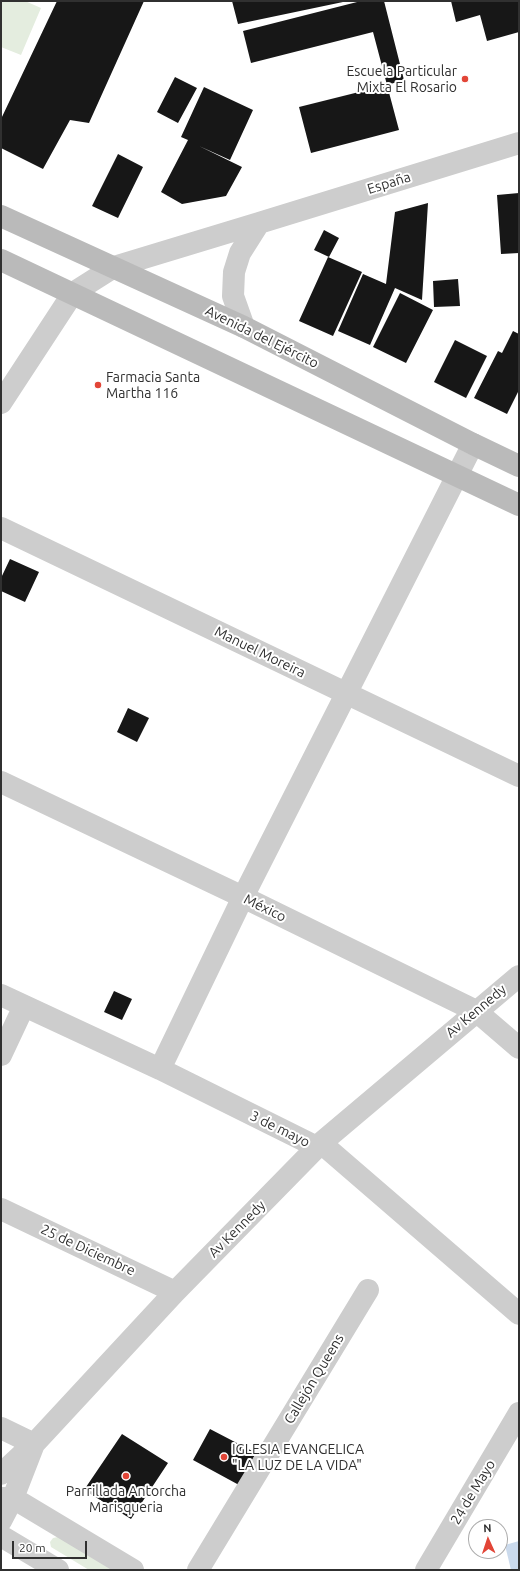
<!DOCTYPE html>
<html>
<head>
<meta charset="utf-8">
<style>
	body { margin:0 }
	#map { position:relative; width:520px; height:1571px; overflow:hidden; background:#fff; font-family:Ubuntu,sans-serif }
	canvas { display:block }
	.frame { position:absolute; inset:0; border:2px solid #303030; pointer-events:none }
	.north { position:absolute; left:468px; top:1519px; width:40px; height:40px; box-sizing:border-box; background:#fff; border:1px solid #acacac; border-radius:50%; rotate:357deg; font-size:11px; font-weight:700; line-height:16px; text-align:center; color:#303030 }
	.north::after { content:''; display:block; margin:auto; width:14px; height:18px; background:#e24537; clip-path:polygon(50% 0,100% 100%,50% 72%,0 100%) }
	.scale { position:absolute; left:12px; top:1541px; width:75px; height:18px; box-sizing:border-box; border:2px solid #303030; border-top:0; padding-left:5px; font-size:12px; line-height:14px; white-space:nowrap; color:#303030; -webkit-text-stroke:3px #fff; paint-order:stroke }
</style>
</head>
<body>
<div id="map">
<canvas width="520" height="1571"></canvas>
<div class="frame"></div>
<div class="north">N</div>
<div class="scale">20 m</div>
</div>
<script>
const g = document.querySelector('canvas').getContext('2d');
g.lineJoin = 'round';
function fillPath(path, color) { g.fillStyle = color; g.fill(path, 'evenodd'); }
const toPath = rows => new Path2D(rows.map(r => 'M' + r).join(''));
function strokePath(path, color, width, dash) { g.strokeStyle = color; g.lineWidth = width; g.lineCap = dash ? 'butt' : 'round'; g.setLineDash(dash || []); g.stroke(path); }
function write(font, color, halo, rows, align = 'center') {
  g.font = font + ' Ubuntu,sans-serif'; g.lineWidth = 4; g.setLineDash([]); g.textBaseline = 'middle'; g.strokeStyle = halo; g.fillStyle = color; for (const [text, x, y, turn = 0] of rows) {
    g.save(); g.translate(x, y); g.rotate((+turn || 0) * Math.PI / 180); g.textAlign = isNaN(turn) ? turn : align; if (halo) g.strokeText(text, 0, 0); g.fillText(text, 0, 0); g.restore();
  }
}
fillPath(toPath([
	[1,1,25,1,41,8,21,55,1,47],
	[58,1537,114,1570,89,1570,51,1547,50,1542,53,1538]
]), '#e4eddf');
fillPath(toPath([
	[519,1541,519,1570,511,1570,505,1545]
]), '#cbdaec');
fillPath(toPath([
	[57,1,144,1,89,123,70,120,43,169,1,148,1,119],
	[232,1,343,1,343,2,238,24],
	[361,1,384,1,404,80,387,85,373,32,251,63,243,31],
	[451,1,519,1,519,32,487,41,480,15,456,22],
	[175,77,197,88,178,123,157,112],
	[387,85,399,130,311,153,299,107],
	[204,87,253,110,230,160,199,146,242,167,226,196,182,204,161,192,188,140,181,137],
	[118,154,143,167,118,218,92,206],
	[519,193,519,253,501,254,497,195],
	[428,203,422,300,395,288,370,345,338,331,363,274,386,284,395,212],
	[324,230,339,238,329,257,314,250],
	[328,257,362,272,333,336,299,321],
	[458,279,460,306,434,307,433,281],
	[400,293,433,310,406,363,373,347],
	[513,331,519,334,519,390,507,414,474,398,498,351,502,353],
	[455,340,487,356,466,398,434,382],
	[10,559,39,572,25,602,1,591,1,578],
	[128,708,149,718,137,742,117,732],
	[114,991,132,999,122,1020,104,1012],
	[210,1429,256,1453,239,1485,193,1460],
	[122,1434,168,1463,131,1519,84,1490]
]), '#171717');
strokePath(toPath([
	[244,327,233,296,234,272,240,253,259,223,519,143],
	[1,403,73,293,114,267,259,223],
	[1,528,519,776],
	[1,782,243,897,476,1011,519,1048],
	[1,995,160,1069,317,1147,321,1143,519,1314],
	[1,1055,24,1006],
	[160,1069,243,897,473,444],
	[1,1209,175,1292],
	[1,1428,34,1444],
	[1,1474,30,1447],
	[1,1498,13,1498,133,1570],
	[1,1521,13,1498,34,1444,175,1292,321,1143,519,976],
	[1,1536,58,1570],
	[198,1570,368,1290],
	[426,1570,519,1413]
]), '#cdcdcd', 22);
strokePath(toPath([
	[1,216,244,327,473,444,519,466],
	[1,260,519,505]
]), '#bababa', 22);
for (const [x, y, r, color] of [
	[465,79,4,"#e24537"],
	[98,385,4,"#e24537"],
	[224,1457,4,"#e24537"],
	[126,1476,4,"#e24537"]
]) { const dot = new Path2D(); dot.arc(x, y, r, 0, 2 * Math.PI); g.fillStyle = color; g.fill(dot); strokePath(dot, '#fff', 1.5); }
write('14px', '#303030', '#fff', [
	["Escuela Particular",457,71,"right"],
	["Mixta El Rosario",457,87,"right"],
	["Farmacia Santa",106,377],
	["Martha 116",106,393],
	["IGLESIA EVANGELICA",232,1449],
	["\"LA LUZ DE LA VIDA\"",232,1465],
	["Parrillada Antorcha",126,1491,"center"],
	["Marisqueria",126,1507,"center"]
], 'left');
write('14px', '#303030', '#fff', [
	["España",389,183,-17],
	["Avenida del Ejército",262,337,26],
	["Manuel Moreira",260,652,26],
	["México",265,908,26],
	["Av Kennedy",476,1011,-40],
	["3 de mayo",280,1129,26],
	["Av Kennedy",237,1229,-45],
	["25 de Diciembre",88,1250,25],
	["Callejón Queens",314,1379,-59],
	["24 de Mayo",473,1492,-59]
]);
</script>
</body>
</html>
